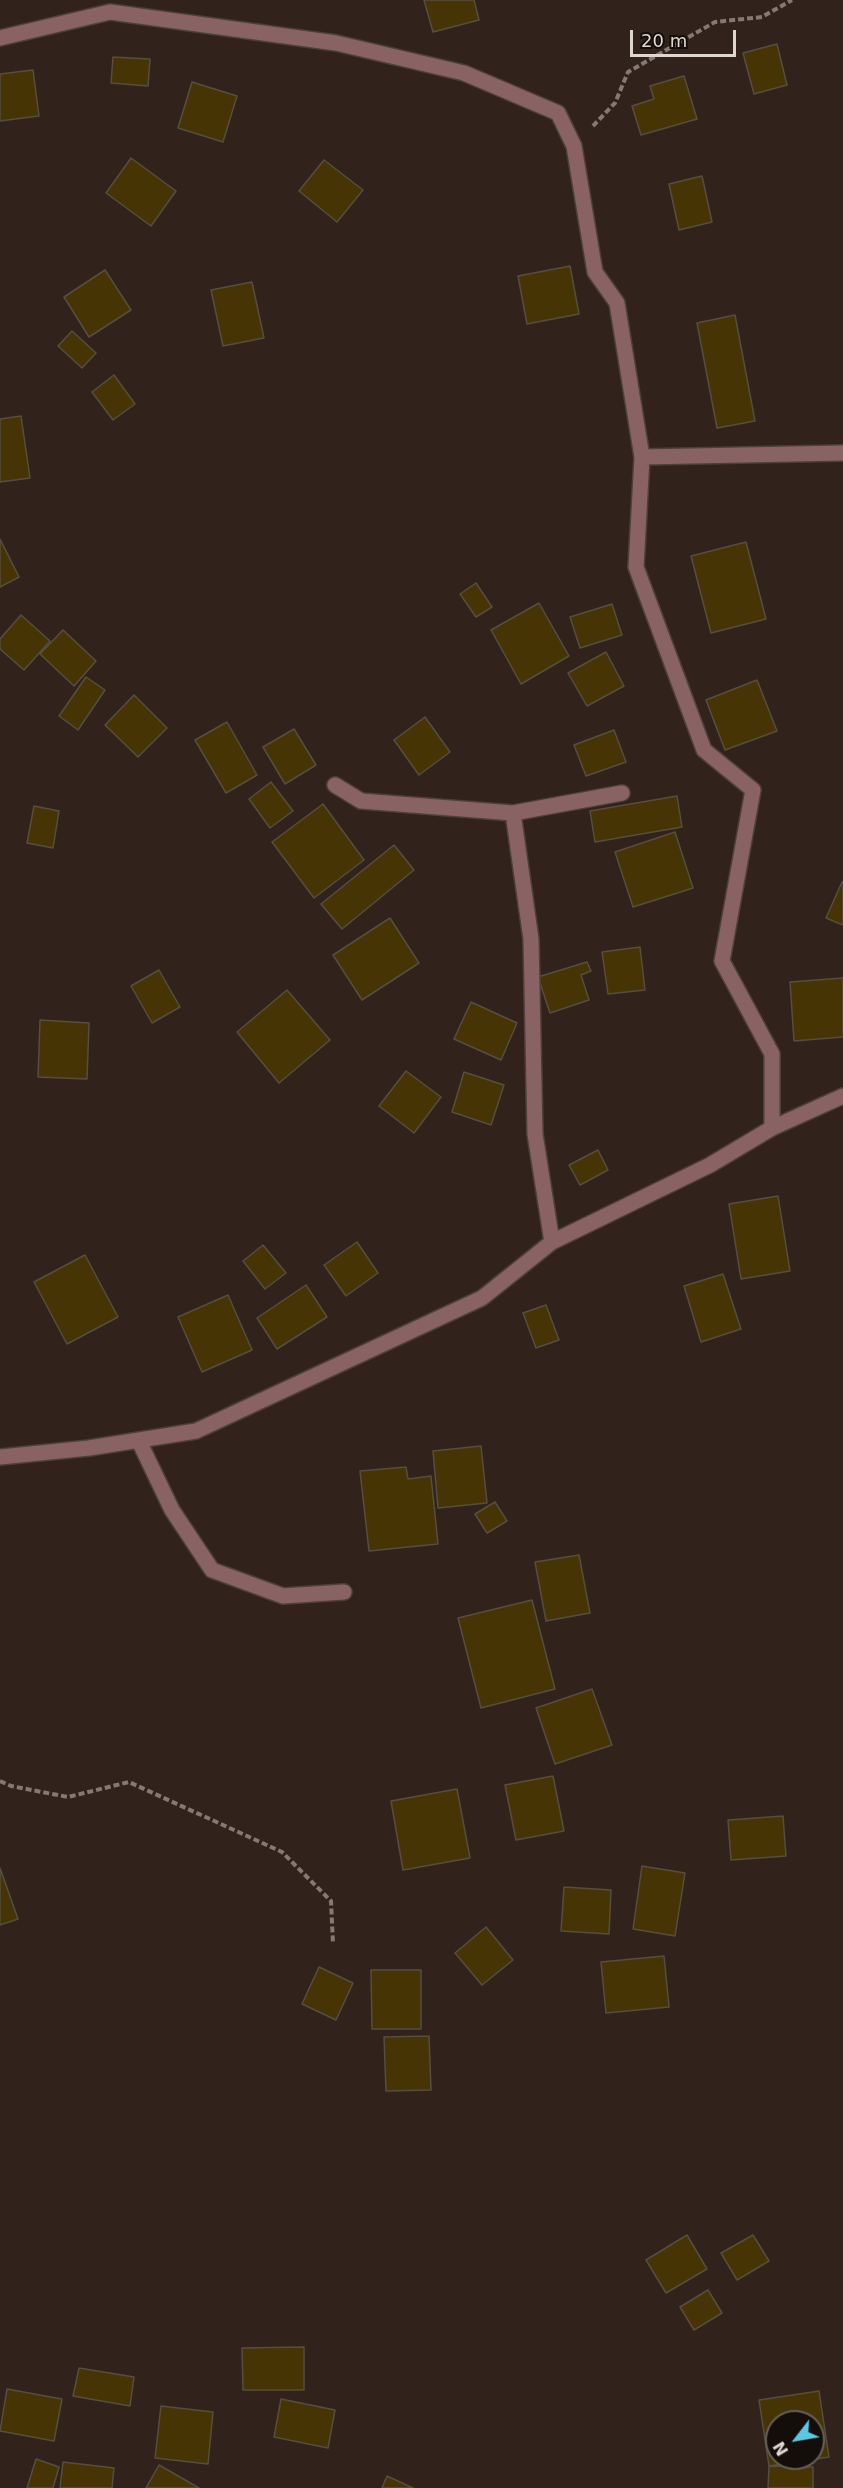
<!DOCTYPE html>
<html>
<head>
<meta charset="utf-8">
<style>
	body { margin:0 }
	#map { position:relative; width:843px; height:2488px; overflow:hidden; background:#31231b; font-family:"DejaVu Sans",sans-serif }
	canvas { display:block }
	.north { position:absolute; left:765px; top:2410px; width:60px; height:60px; box-sizing:border-box; background:#140e0a; border:2px solid #655e59; border-radius:50%; rotate:239deg; font-size:16px; font-weight:700; line-height:24px; text-align:center; color:#dfd6d0 }
	.north::after { content:''; display:block; margin:auto; width:21px; height:27px; background:#59c8e5; clip-path:polygon(50% 0,100% 100%,50% 72%,0 100%) }
	.scale { position:absolute; left:630px; top:30px; width:106px; height:27px; box-sizing:border-box; border:3px solid #dfd6d0; border-top:0; padding-left:8px; font-size:18px; line-height:21px; white-space:nowrap; color:#dfd6d0; -webkit-text-stroke:4px #140e0a; paint-order:stroke }
</style>
</head>
<body>
<div id="map">
<canvas width="843" height="2488"></canvas>
<div class="north">N</div>
<div class="scale">20 m</div>
</div>
<script>
const g = document.querySelector('canvas').getContext('2d');
g.lineJoin = 'round';
function fillPath(path, color) { g.fillStyle = color; g.fill(path, 'evenodd'); }
const toPath = rows => new Path2D(rows.map(r => 'M' + r).join(''));
function strokePath(path, color, width, dash) { g.strokeStyle = color; g.lineWidth = width; g.lineCap = dash ? 'butt' : 'round'; g.setLineDash(dash || []); g.stroke(path); }
const building = toPath([
	[424,0,474,0,479,20,433,32,424,0],
	[777,44,787,85,754,94,743,53,777,44],
	[113,57,150,59,148,86,111,83,113,57],
	[33,70,39,116,0,121,0,74,33,70],
	[684,76,697,119,641,135,632,106,654,99,650,86,684,76],
	[192,82,237,96,223,142,178,128,192,82],
	[131,158,176,191,151,226,106,193,131,158],
	[324,160,363,190,337,222,299,191,324,160],
	[702,176,712,222,679,230,669,184,702,176],
	[570,266,579,314,527,324,518,276,570,266],
	[105,270,131,310,89,337,64,297,105,270],
	[252,282,264,338,223,346,211,290,252,282],
	[735,315,755,421,717,428,697,323,735,315],
	[72,331,96,353,82,368,58,346,72,331],
	[114,375,135,404,113,420,92,392,114,375],
	[21,416,30,478,0,482,0,419,21,416],
	[0,539,19,577,0,587,0,539],
	[746,542,766,619,711,633,691,556,746,542],
	[476,583,492,607,476,617,460,594,476,583],
	[539,603,569,656,521,684,491,630,539,603],
	[612,604,622,635,580,648,570,617,612,604],
	[21,615,50,641,24,670,0,649,0,639,21,615],
	[63,630,96,661,74,686,40,654,63,630],
	[606,652,624,686,587,706,568,673,606,652],
	[86,677,105,690,78,730,59,716,86,677],
	[757,680,777,731,725,750,706,700,757,680],
	[134,695,167,728,138,757,105,725,134,695],
	[425,717,450,752,419,775,394,740,425,717],
	[227,722,257,775,226,793,195,740,227,722],
	[294,729,316,765,285,784,263,747,294,729],
	[614,730,626,762,586,776,574,745,614,730],
	[271,782,293,811,270,828,249,799,271,782],
	[677,796,682,827,595,842,590,811,677,796],
	[323,804,364,860,314,898,272,842,323,804],
	[34,806,59,811,53,848,27,843,34,806],
	[675,832,693,888,633,907,615,852,675,832],
	[394,845,414,870,342,929,321,904,394,845],
	[842,882,843,882,843,925,826,918,842,882],
	[390,918,419,963,362,1000,333,955,390,918],
	[640,947,645,990,608,994,602,952,640,947],
	[587,962,591,971,581,975,589,1000,550,1013,538,977,587,962],
	[159,970,180,1007,152,1023,131,986,159,970],
	[843,978,843,1037,794,1041,790,982,843,978],
	[287,990,330,1040,279,1083,237,1032,287,990],
	[471,1002,517,1023,501,1060,454,1039,471,1002],
	[40,1020,89,1023,87,1079,38,1077,40,1020],
	[406,1071,441,1097,414,1133,379,1106,406,1071],
	[464,1072,504,1085,491,1125,452,1112,464,1072],
	[598,1150,608,1170,580,1185,569,1165,598,1150],
	[778,1196,790,1271,741,1279,729,1204,778,1196],
	[357,1242,378,1273,346,1296,324,1265,357,1242],
	[263,1245,286,1273,265,1289,243,1261,263,1245],
	[85,1255,118,1317,67,1344,34,1282,85,1255],
	[723,1274,741,1329,701,1342,684,1286,723,1274],
	[306,1285,327,1317,277,1349,257,1318,306,1285],
	[228,1295,252,1350,202,1372,178,1317,228,1295],
	[546,1305,559,1340,536,1348,523,1313,546,1305],
	[481,1446,487,1503,438,1508,433,1451,481,1446],
	[406,1467,408,1479,431,1476,438,1544,369,1551,360,1471,406,1467],
	[495,1502,507,1521,487,1533,475,1514,495,1502],
	[579,1555,590,1613,546,1621,535,1562,579,1555],
	[532,1600,555,1689,481,1708,458,1618,532,1600],
	[592,1689,612,1745,555,1764,536,1708,592,1689],
	[553,1776,564,1831,516,1840,505,1785,553,1776],
	[457,1789,470,1858,403,1870,391,1801,457,1789],
	[783,1816,786,1856,731,1860,728,1820,783,1816],
	[642,1866,685,1873,675,1936,633,1929,642,1866],
	[0,1868,18,1919,0,1925,0,1868],
	[564,1887,611,1890,609,1934,561,1931,564,1887],
	[486,1927,513,1960,482,1985,455,1953,486,1927],
	[664,1956,669,2007,606,2013,601,1962,664,1956],
	[319,1967,353,1983,336,2020,302,2004,319,1967],
	[371,1970,421,1970,421,2029,372,2029,371,1970],
	[429,2036,431,2090,386,2091,384,2037,429,2036],
	[687,2235,707,2269,666,2293,646,2260,687,2235],
	[753,2235,769,2261,737,2280,721,2253,753,2235],
	[708,2290,722,2313,694,2330,680,2307,708,2290],
	[304,2347,304,2390,243,2390,242,2348,304,2347],
	[79,2368,134,2377,130,2406,73,2396,79,2368],
	[7,2389,62,2399,54,2441,0,2431,7,2389],
	[819,2391,829,2457,769,2466,759,2400,819,2391],
	[777,2422,813,2422,813,2458,777,2458,777,2422],
	[281,2399,335,2410,328,2448,274,2437,281,2399],
	[161,2406,213,2412,208,2464,155,2458,161,2406],
	[36,2459,59,2467,53,2488,27,2488,36,2459],
	[63,2462,114,2468,112,2488,60,2488,63,2462],
	[159,2465,199,2488,146,2488,159,2465],
	[769,2466,813,2467,813,2488,768,2488,769,2466],
	[387,2476,413,2488,382,2488,387,2476]
]);
fillPath(building, '#473405');
strokePath(building, '#564e3f', 1.5);
const minor = toPath([
	[0,38,110,12,336,43,464,73,558,113,574,146,595,272,617,303,642,457,843,453],
	[642,457,636,567,704,750,753,790,722,961,772,1054,772,1128],
	[335,785,361,801,513,813,622,793],
	[513,813,531,939,535,1134,552,1242],
	[139,1441,172,1510,212,1570,283,1596,344,1592],
	[0,1457,89,1448,196,1431,482,1298,552,1242,710,1165,772,1128,843,1096]
]);
strokePath(minor, '#4d4038', 18);
strokePath(toPath([
	[593,126,615,103,628,72,715,22,762,17,792,0],
	[0,1781,11,1786,68,1797,129,1782,282,1852,331,1901,333,1944]
]), '#857972', 4, [6, 3]);
strokePath(minor, '#896363', 15);
</script>
</body>
</html>
